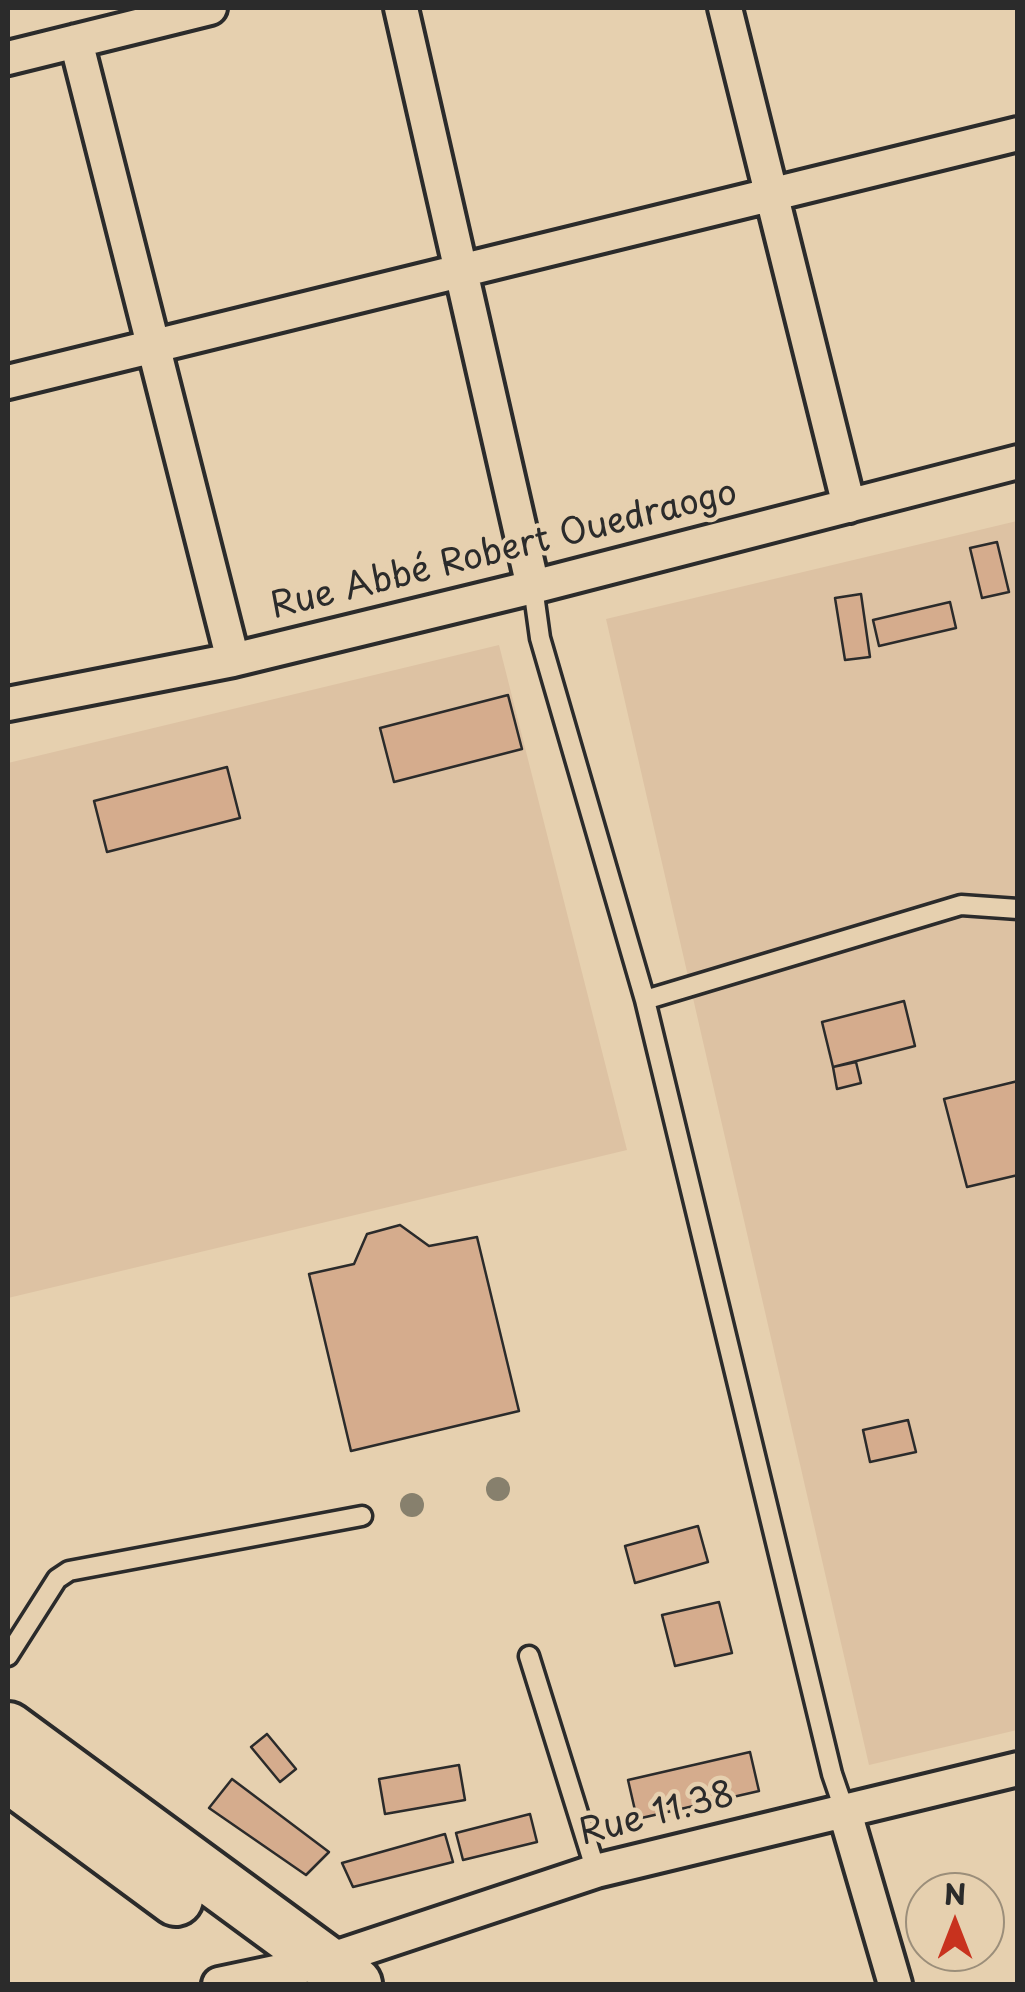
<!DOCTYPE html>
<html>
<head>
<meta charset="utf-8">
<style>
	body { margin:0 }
	#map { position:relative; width:1025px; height:1992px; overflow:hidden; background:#e6d0af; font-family:"Playpen Sans",sans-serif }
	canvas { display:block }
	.frame { position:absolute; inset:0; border:10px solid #2b2b2b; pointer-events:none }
	.north { position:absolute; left:905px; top:1872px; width:100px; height:100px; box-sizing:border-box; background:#e6d0af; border:2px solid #9b8e7a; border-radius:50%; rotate:0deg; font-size:28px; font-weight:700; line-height:40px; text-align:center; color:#2b2b2b }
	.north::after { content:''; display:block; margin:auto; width:35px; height:45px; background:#c8321e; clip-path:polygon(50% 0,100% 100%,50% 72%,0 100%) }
</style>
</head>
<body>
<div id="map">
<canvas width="1025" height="1992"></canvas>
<div class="frame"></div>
<div class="north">N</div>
</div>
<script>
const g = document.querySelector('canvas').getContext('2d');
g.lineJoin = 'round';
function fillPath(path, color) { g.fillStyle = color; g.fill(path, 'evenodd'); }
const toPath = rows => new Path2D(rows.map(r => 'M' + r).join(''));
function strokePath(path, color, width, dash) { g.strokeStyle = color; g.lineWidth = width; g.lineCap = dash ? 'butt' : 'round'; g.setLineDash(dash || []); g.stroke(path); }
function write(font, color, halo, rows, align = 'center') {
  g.font = font + ' "Playpen Sans",sans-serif'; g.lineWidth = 9; g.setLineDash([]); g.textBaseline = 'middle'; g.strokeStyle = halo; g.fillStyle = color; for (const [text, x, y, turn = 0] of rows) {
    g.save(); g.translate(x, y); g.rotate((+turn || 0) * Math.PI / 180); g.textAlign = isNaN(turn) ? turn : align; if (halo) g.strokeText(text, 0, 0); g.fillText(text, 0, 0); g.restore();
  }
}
fillPath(toPath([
	[1017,521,1017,1730,869,1765,606,619],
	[499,645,627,1150,8,1298,8,763]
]), '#ddc2a3');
const building = toPath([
	[997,542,1009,592,982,598,970,548,997,542],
	[861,594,870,657,845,660,835,598,861,594],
	[950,602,956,628,879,646,873,620,950,602],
	[508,695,522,749,394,782,380,728,508,695],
	[227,767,240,818,107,852,94,801,227,767],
	[904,1001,915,1046,833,1067,822,1022,904,1001],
	[856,1062,861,1083,837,1089,833,1067,856,1062],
	[1018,1081,1018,1175,967,1187,944,1099,1018,1081],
	[400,1225,429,1246,477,1237,519,1411,351,1451,309,1274,354,1264,367,1234,400,1225],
	[908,1420,916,1452,870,1462,863,1430,908,1420],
	[698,1526,708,1562,635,1583,625,1546,698,1526],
	[719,1602,732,1653,675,1666,662,1615,719,1602],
	[267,1734,296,1769,280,1782,251,1747,267,1734],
	[750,1752,759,1791,637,1819,628,1780,750,1752],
	[459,1765,465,1800,385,1814,379,1779,459,1765],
	[232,1779,329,1852,306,1875,209,1808,232,1779],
	[530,1814,537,1842,463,1860,456,1833,530,1814],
	[445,1834,453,1862,353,1887,342,1863,445,1834]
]);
fillPath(building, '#d5ac8d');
strokePath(building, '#2b2b2b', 2.5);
const service = toPath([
	[533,587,540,638,645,1000,832,1774,844,1809],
	[645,1000,961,905,1018,909],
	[8,1656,57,1579,69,1571,362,1516],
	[529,1656,596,1871]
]);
const minor = toPath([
	[401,8,533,587],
	[725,8,849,506],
	[76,41,233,660],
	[8,58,210,8],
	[8,382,1018,134],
	[8,704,233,660,533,587,1018,462],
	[844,1809,895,1984],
	[219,1984,323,1962,596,1871,1018,1769]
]);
const primary = toPath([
	[8,1729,355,1984],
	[8,1775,176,1899]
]);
strokePath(service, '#2b2b2b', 25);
strokePath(minor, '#2b2b2b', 40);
strokePath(primary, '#2b2b2b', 60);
strokePath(service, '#e6d0af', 18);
strokePath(minor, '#e6d0af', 32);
strokePath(primary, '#e6d0af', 52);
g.fillStyle = '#87806d';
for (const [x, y] of [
	[498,1489],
	[412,1505]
]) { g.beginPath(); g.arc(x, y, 12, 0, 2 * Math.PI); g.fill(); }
write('35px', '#2b2b2b', '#e6d0af', [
	["Rue Abbé Robert Ouedraogo",504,551,-14],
	["Rue 11.38",657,1815,-15]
]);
</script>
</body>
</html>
